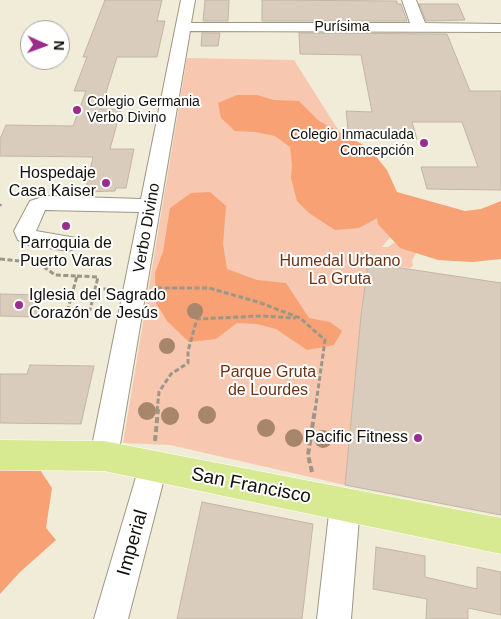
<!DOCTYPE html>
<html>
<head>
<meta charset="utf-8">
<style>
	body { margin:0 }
	#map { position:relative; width:501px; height:619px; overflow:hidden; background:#f1ecd8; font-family:Arial,sans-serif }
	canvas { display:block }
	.north { position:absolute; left:20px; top:20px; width:50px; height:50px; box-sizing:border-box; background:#fff; border:1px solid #a09f9d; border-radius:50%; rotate:92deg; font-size:14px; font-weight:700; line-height:20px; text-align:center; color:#12100a }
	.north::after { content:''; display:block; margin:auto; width:18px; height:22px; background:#9b2c8b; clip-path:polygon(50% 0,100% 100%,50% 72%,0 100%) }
</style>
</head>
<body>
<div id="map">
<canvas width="501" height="619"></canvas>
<div class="north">N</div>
</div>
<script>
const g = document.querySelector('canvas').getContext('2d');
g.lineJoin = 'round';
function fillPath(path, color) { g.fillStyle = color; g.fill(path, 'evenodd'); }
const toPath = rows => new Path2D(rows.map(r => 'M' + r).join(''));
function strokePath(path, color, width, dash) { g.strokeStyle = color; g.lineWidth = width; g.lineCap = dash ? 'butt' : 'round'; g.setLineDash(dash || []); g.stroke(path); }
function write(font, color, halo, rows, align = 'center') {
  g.font = font + ' Arial,sans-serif'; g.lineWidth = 4; g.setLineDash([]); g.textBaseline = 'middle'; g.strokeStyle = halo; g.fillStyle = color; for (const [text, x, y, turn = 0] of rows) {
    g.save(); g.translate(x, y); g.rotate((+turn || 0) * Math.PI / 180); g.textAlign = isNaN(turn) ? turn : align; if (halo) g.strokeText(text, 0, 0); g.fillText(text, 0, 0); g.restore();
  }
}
fillPath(toPath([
	[187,58,294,60,399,226,382,247,388,247,399,239,417,252,412,260,413,266,410,268,368,263,361,316,345,485,170,445,123,443]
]), '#f7c7af');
fillPath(toPath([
	[237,95,257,95,274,100,299,101,319,121,369,148,387,170,397,192,465,211,481,209,501,201,501,259,472,262,438,260,400,248,378,224,377,218,359,228,335,230,309,213,297,201,291,178,292,165,290,147,275,136,255,132,235,131,221,118,218,103],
	[210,192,226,206,223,244,227,269,257,280,286,283,309,318,330,322,342,331,334,345,307,350,276,329,257,324,237,323,216,339,189,342,167,321,156,303,155,273,163,252,170,208,191,193],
	[0,470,40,470,52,488,46,528,56,540,19,573,0,594]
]), '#f7a175');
const building = toPath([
	[105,0,162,0,157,21,165,21,157,57,117,57,101,109,121,109,110,149,134,149,126,188,116,188,115,191,85,192,93,157,0,156,0,139,6,125,73,126,86,91,74,91,87,57,83,57,105,0],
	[205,0,229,0,228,21,203,21,205,0],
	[262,0,397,1,397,4,401,4,407,21,262,21,262,0],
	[419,4,458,4,465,20,426,21,419,4],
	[202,33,220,33,218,46,201,46,202,33],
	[299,33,447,34,470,91,501,91,501,190,427,189,421,167,478,167,462,122,412,122,417,139,349,138,346,111,372,112,361,55,300,54,299,33],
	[368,263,501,283,501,515,345,485,361,316,368,263],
	[0,294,43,295,35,317,0,316,0,294],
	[30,365,94,366,81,424,0,423,0,374,27,374,30,365],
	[202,502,313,524,302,619,177,619,202,502],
	[376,547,425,556,425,577,477,589,477,567,501,572,501,615,468,608,468,619,426,619,427,599,373,589,376,547]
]);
fillPath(building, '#daccbc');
strokePath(building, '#c3b5a5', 1);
const minor = toPath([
	[181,0,195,0,191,23,410,23,402,0,416,0,425,23,501,24,501,32,190,31,118,456,114,465,104,469,94,465,90,456,139,212,45,210,36,231,76,238,79,243,76,248,68,251,29,245,18,240,14,231,30,201,46,196,141,199,181,0],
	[153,454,163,458,167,467,128,619,94,619,139,467,143,458,153,454],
	[345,491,356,495,360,505,351,619,317,619,330,505,334,495,345,491]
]);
const major = toPath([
	[0,440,104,441,501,518,501,554,104,471,0,470,0,440]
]);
strokePath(minor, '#9c9885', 2);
strokePath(major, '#fff', 1);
strokePath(toPath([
	[0,206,1,204]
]), '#9b9788', 2.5, [4.5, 2]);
strokePath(toPath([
	[0,259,39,263,55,275,77,276],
	[77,276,98,277,90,310,68,309,77,276],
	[157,288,209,288,258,302,300,318,325,340,315,411],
	[96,289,112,289],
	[157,411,159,392,171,374,188,363,188,351,197,319,261,316,296,318]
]), '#9b9788', 3, [5, 2.5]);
strokePath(toPath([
	[155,441,158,409],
	[312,472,308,455,315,409]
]), '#9b9788', 4, [6, 3]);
fillPath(minor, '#fff');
fillPath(major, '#d7e991');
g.fillStyle = '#a7866c';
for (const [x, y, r] of [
	[195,311,8],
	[167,346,8],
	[147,411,9],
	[207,415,9],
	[170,416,9],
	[266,428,9],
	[294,438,9],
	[323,439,9]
]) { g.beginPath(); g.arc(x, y, r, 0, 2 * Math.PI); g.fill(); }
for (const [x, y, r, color] of [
	[77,110,5,"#9b2c8b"],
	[424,143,5,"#9b2c8b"],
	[106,183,5,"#9b2c8b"],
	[66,226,5,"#9b2c8b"],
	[19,305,5,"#9b2c8b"],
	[418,438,5,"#9b2c8b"]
]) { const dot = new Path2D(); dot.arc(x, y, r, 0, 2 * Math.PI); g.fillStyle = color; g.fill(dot); strokePath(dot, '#fff', 2); }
write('14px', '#12100a', '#fff', [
	["Purísima",342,27]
]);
write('14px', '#12100a', '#fff', [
	["Colegio Germania",87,102],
	["Verbo Divino",87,118],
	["Colegio Inmaculada",414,135,"right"],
	["Concepción",414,151,"right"]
], 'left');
write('16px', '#12100a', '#fff', [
	["Hospedaje",96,174],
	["Casa Kaiser",96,192],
	["Parroquia de",66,244,"center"],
	["Puerto Varas",66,262,"center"],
	["Iglesia del Sagrado",29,296,"left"],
	["Corazón de Jesús",29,314,"left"],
	["Pacific Fitness",408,438]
], 'right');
write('16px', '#12100a', '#fff', [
	["Verbo Divino",147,228,-80]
]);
write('16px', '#6a3314', '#fff', [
	["Humedal Urbano",340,262],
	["La Gruta",340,280],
	["Parque Gruta",268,373],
	["de Lourdes",268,391]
]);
write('19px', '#12100a', '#fff', [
	["San Francisco",251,486,11],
	["Imperial",133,543,-74]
]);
</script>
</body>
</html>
